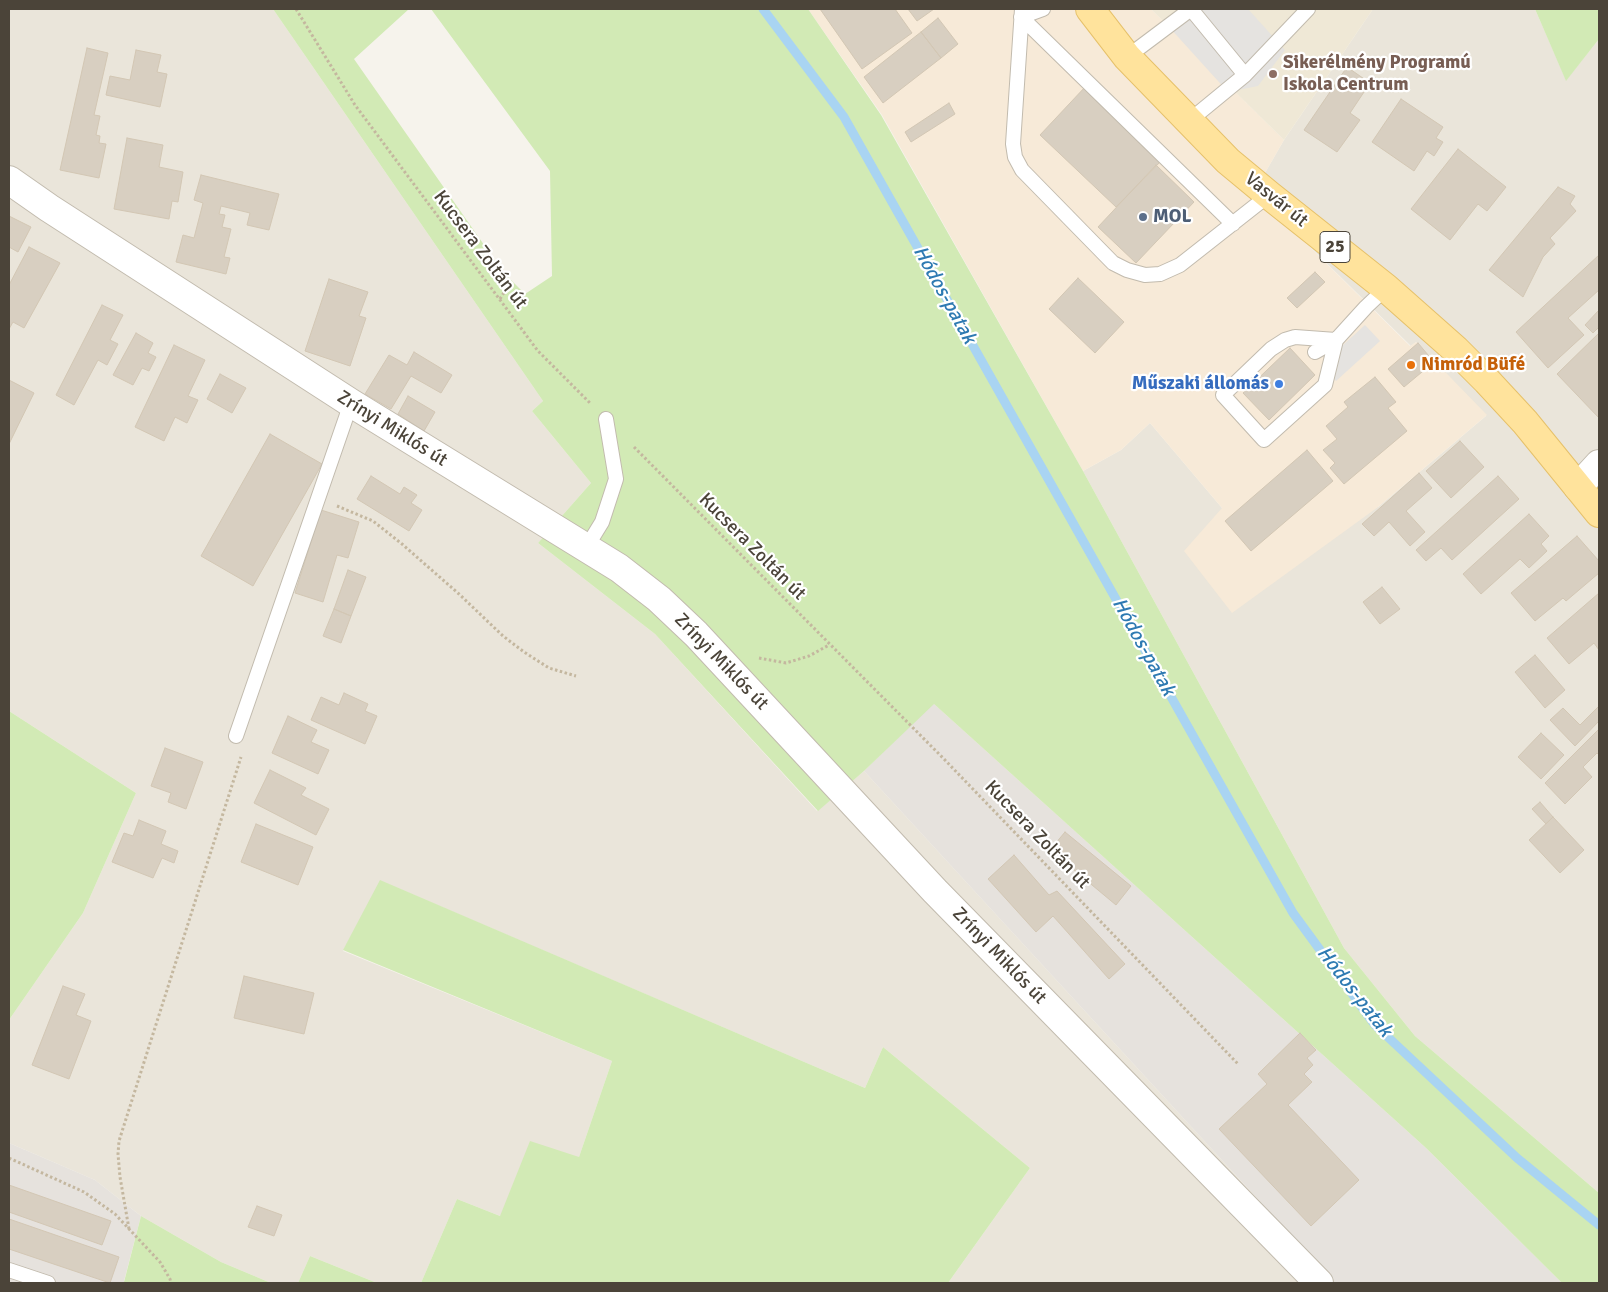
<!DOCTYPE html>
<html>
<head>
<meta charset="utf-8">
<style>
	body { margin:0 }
	#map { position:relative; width:1608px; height:1292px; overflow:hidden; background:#f6f3ec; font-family:Signika,sans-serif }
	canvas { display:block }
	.frame { position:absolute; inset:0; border:10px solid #4b4439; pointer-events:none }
</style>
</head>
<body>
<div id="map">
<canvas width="1608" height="1292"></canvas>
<div class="frame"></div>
</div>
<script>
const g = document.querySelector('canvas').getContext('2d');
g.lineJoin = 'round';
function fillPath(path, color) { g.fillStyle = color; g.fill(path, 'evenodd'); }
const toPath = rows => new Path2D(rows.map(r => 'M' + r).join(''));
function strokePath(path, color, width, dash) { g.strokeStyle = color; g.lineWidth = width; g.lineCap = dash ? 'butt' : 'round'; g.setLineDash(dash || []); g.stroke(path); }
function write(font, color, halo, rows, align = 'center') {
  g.font = font + ' Signika,sans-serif'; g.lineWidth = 4.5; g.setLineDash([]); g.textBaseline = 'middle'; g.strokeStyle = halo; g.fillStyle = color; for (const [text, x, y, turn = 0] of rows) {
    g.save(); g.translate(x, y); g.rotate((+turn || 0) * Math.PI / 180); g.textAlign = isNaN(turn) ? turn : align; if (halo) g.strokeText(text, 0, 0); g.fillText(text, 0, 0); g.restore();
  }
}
fillPath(toPath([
	[9,9,273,9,543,401,532,411,591,483,538,543,655,634,817,811,864,771,1335,1283,948,1283,1030,1168,883,1047,865,1088,381,881,343,951,612,1061,579,1157,500,1216,457,1199,421,1283,377,1283,310,1256,298,1283,271,1283,221,1262,141,1216,95,1180,9,1143,9,1020,83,913,136,793,9,711],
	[1373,9,1535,9,1566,80,1599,39,1599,1193,1415,1036,1344,948,1083,471,1121,450,1150,423,1222,508,1378,507,1486,416,1416,342,1411,346,1254,192,1284,140]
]), '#eae5da');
fillPath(toPath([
	[808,9,1151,9,1284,140,1254,192,1410,346,1416,342,1487,415,1378,507,1232,613,1184,551,1222,508,1150,423,1121,450,1083,471,882,115]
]), '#f7ead8');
fillPath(toPath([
	[933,703,1426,1148,1562,1283,1335,1283,864,771],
	[9,1143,95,1180,141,1216,124,1281,128,1283,9,1283]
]), '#e6e2dd');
fillPath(toPath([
	[1151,9,1373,9,1284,140]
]), '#efe8d6');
fillPath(toPath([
	[273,9,409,9,354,59,503,272,525,294,552,276,550,171,431,9,808,9,881,115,1083,471,1344,948,1415,1036,1599,1193,1599,1283,1562,1283,1426,1148,934,704,864,771,818,811,655,634,538,543,591,483,532,411,543,401],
	[1535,9,1599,9,1599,39,1566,81],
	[9,711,136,793,83,913,9,1020],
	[380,880,865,1088,883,1047,1030,1168,948,1283,421,1283,457,1199,500,1216,530,1141,579,1157,612,1061,343,950],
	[141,1216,221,1262,271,1283,128,1283,124,1282],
	[310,1256,377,1283,298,1283]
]), '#d2eab5');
fillPath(toPath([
	[1191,9,1248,9,1285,50,1258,86,1228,92,1170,28],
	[1365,325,1380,341,1336,381,1321,365]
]), '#e5e3e0');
strokePath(toPath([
	[763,9,844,117,1293,913,1375,1025,1517,1158,1599,1225]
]), '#a9d4f2', 9);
const building = toPath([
	[820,9,895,9,912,33,862,69,820,9],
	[908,9,934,9,917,21,908,9],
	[938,18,958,44,941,58,921,32,938,18],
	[921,32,941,58,883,103,864,77,921,32],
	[87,48,108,53,94,115,100,116,96,135,100,136,99,143,106,144,99,178,60,170,87,48],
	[136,50,161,55,157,72,167,74,160,107,106,95,110,76,130,80,136,50],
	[1347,67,1370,83,1350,113,1360,120,1337,152,1304,130,1347,67],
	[1086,86,1163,159,1116,207,1040,135,1086,86],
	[1401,99,1443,127,1436,138,1443,142,1434,156,1427,151,1414,171,1372,142,1401,99],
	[949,103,955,114,911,142,905,132,949,103],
	[127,138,163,145,159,167,183,172,178,202,172,201,169,219,114,209,127,138],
	[1458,149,1506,187,1487,211,1478,204,1450,240,1411,209,1458,149],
	[1156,165,1194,202,1136,263,1098,227,1156,165],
	[201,175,279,194,269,230,247,225,250,213,221,206,219,214,225,215,222,227,231,229,224,257,230,258,226,274,176,262,183,235,194,238,203,203,194,200,201,175],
	[1558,187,1575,196,1570,204,1576,211,1550,238,1555,244,1543,257,1523,297,1489,270,1558,187],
	[9,216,31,227,18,252,9,247,9,216],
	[29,247,60,263,24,328,13,322,9,329,9,285,29,247],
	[1599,255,1599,290,1568,318,1584,335,1548,368,1516,332,1599,255],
	[1315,272,1325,282,1297,308,1287,298,1315,272],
	[1078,278,1124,322,1095,353,1049,309,1078,278],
	[329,279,368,292,359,316,366,318,350,366,305,351,329,279],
	[102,305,123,315,110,340,118,344,107,365,98,360,74,405,56,395,102,305],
	[1599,310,1599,327,1593,333,1585,325,1599,310],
	[136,333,153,343,148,353,156,357,149,371,142,368,133,385,113,375,136,333],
	[1599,333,1599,418,1557,374,1599,333],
	[1418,343,1434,362,1404,387,1388,369,1418,343],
	[174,345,205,360,188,396,198,400,187,423,175,417,164,441,135,427,174,345],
	[1290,348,1315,375,1269,420,1243,393,1290,348],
	[414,352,452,375,441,393,411,376,391,409,365,394,389,355,407,365,414,352],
	[220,374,246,388,232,413,207,399,220,374],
	[1375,377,1396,402,1388,408,1407,431,1344,484,1330,468,1335,463,1323,450,1337,439,1326,426,1348,407,1344,402,1375,377],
	[9,380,34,393,9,444,9,380],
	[408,396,435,412,424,431,398,414,408,396],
	[270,434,322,464,253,586,201,556,270,434],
	[1460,441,1484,467,1451,498,1426,471,1460,441],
	[1307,450,1333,481,1251,551,1225,521,1307,450],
	[1419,473,1432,488,1406,511,1425,532,1410,546,1389,522,1374,536,1362,524,1419,473],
	[371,476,400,494,404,487,417,495,411,503,422,510,409,531,357,499,371,476],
	[1498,476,1519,499,1452,560,1441,548,1426,561,1416,550,1498,476],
	[321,510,359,522,348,558,337,555,323,602,295,593,321,510],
	[1529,514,1549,536,1541,544,1547,551,1529,568,1520,559,1481,594,1463,574,1529,514],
	[1577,536,1599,561,1599,573,1566,601,1563,598,1535,621,1511,593,1577,536],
	[348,570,366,577,351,616,334,609,348,570],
	[1382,587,1400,609,1380,624,1363,602,1382,587],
	[1599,593,1599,650,1594,643,1569,664,1547,638,1599,593],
	[334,609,351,616,341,643,323,636,334,609],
	[1535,655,1565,690,1545,708,1515,672,1535,655],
	[344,693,368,704,365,711,377,716,365,744,311,720,321,697,339,705,344,693],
	[1599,706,1599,721,1575,746,1550,720,1563,708,1580,725,1599,706],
	[288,716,317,730,311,742,329,750,318,774,272,753,288,716],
	[1599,729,1599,755,1597,753,1583,767,1592,777,1565,804,1545,783,1599,729],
	[1541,733,1564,755,1541,779,1518,757,1541,733],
	[165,748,203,762,186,809,168,802,171,793,151,786,165,748],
	[270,770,306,788,301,795,329,809,316,835,254,803,270,770],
	[1540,802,1553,817,1546,824,1532,809,1540,802],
	[1553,817,1584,850,1560,873,1529,840,1553,817],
	[139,820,166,831,161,844,178,851,174,863,162,858,153,878,112,862,124,833,133,836,139,820],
	[256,824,313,847,298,885,241,862,256,824],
	[1065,832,1131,886,1116,905,1050,850,1065,832],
	[1014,855,1049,895,1057,891,1125,964,1109,979,1053,916,1036,932,988,879,1014,855],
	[244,976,314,993,304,1034,234,1018,244,976],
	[63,986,85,994,76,1015,91,1021,69,1079,32,1065,63,986],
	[1300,1033,1316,1050,1307,1058,1313,1065,1304,1074,1312,1082,1288,1105,1359,1180,1311,1226,1219,1129,1267,1084,1258,1074,1300,1033],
	[9,1185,111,1221,102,1245,9,1212,9,1185],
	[257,1206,282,1215,274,1236,248,1227,257,1206],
	[9,1219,119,1257,110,1283,9,1249,9,1219]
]);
fillPath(building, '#d8cfc1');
strokePath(building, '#d3c7b4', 1);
const service = toPath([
	[1022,9,1013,144,1015,157,1022,170,1113,263,1127,270,1145,275,1160,274,1180,265,1269,195],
	[1043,9,1021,17,1233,224],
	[1127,57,1191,9,1245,75,1189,121],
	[1245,75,1308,9],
	[1295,337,1336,340,1325,385,1264,440,1223,395,1271,349,1285,340,1295,337],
	[1315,352,1336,340,1366,307,1386,288],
	[586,548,602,522,616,479,606,419],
	[236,736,351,403],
	[9,1270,48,1283]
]);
const minor = toPath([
	[9,180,49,208,351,403,619,568,659,599,696,634,935,891,1319,1283],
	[1578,487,1599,464]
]);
const primary = toPath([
	[1090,9,1127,57,1228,161,1269,195,1386,288,1456,350,1487,381,1525,422,1599,513]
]);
strokePath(service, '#c2bbae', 16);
strokePath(minor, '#c2bbae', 30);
strokePath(primary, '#e6c16a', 30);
strokePath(toPath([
	[296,9,355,105,538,351,591,404],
	[500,299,511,281],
	[634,447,943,758,1238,1064],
	[337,506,373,521,402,544,459,594,503,636,524,652,549,668,576,676],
	[759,658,786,663,809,656,829,645],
	[9,1158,84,1192,115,1214,160,1262,170,1279,171,1283],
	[129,1229,120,1177,118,1154,119,1141,241,757]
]), '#c4b79f', 3, [2.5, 2.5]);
strokePath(service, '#fff', 14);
strokePath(minor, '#fff', 28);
strokePath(primary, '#ffe39c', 28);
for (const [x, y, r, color] of [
	[1273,74,5,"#8d6e63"],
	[1143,217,5,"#5c6f8a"],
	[1411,365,5,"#e8710a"],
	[1279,384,5,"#3f7fe0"]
]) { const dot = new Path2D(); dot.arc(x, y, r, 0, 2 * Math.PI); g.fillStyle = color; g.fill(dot); strokePath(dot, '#fff', 2); }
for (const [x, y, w] of [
	[1335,247,30]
]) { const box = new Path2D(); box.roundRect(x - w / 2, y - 15.5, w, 31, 4); g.fillStyle = '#fff'; g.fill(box); strokePath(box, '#4b4439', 1); }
write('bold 18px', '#4b4439', null, [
	["25",1335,247]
]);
write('bold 19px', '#785e54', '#fff', [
	["Sikerélmény Programú",1283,63],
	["Iskola Centrum",1283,85]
], 'left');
write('19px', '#4b4439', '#fff', [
	["Vasvár út",1276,200,39],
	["Kucsera Zoltán út",480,250,53],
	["Zrínyi Miklós út",392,429,32],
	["Kucsera Zoltán út",752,547,45],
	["Zrínyi Miklós út",721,662,46],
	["Kucsera Zoltán út",1037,835,46],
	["Zrínyi Miklós út",999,956,46]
]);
write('bold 19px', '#4e5e75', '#fff', [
	["MOL",1153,217]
], 'left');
write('bold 19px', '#c56008', '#fff', [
	["Nimród Büfé",1421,365]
], 'left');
write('bold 19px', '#366cbe', '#fff', [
	["Műszaki állomás",1269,384]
], 'right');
write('italic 20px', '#2e7ab2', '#fff', [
	["Hódos-patak",944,295,61],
	["Hódos-patak",1143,647,61],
	["Hódos-patak",1354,992,52]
]);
</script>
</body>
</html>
